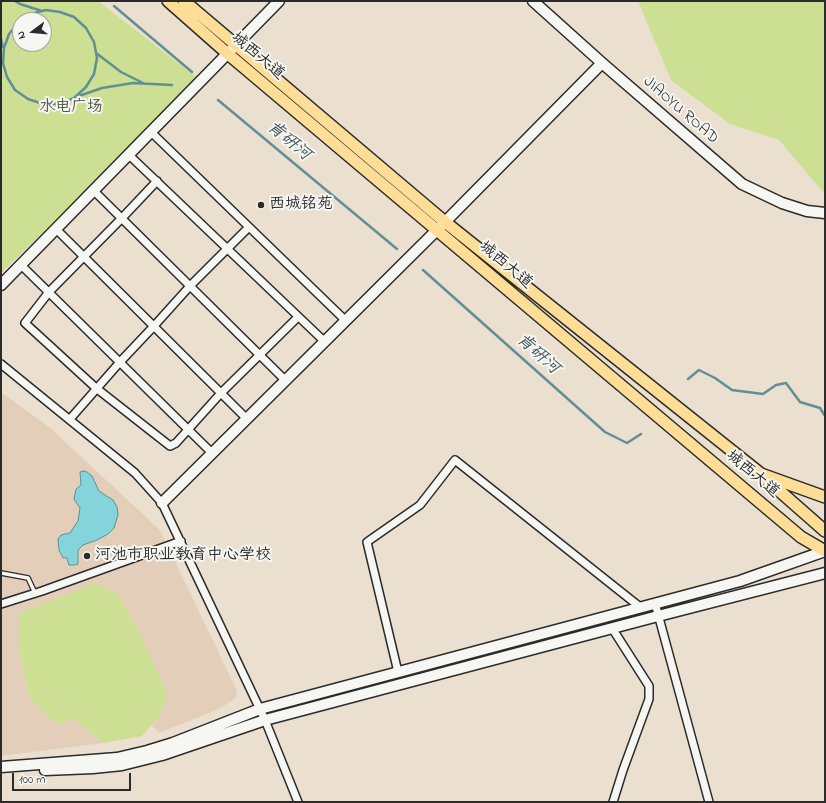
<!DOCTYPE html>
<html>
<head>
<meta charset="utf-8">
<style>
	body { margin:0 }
	#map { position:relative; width:826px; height:803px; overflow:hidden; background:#ebdfd0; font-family:"Indie Flower",sans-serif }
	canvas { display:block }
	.frame { position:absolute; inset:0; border:2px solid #2b2b2b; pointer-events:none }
	.north { position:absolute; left:12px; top:12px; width:40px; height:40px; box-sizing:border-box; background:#f6f6f2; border:1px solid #a5a5a2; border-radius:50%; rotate:254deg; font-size:11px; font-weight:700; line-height:16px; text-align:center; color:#2b2b2b }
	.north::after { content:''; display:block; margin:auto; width:14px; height:18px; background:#2b2b2b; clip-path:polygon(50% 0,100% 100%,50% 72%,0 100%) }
	.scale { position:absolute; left:12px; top:773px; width:119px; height:18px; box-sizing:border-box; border:2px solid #2b2b2b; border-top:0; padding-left:5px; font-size:12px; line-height:14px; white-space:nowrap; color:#2b2b2b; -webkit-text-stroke:3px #f6f6f2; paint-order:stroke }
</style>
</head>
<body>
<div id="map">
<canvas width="826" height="803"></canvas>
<div class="frame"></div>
<div class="north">N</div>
<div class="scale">100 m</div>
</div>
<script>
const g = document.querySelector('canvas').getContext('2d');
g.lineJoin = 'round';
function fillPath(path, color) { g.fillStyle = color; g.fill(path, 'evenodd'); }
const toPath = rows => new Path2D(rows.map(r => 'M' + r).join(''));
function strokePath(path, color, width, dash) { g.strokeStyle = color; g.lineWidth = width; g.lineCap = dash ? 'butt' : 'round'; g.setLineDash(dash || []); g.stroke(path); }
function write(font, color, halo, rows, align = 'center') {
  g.font = font + ' "Indie Flower","LXGW WenKai TC",sans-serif'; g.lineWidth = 4; g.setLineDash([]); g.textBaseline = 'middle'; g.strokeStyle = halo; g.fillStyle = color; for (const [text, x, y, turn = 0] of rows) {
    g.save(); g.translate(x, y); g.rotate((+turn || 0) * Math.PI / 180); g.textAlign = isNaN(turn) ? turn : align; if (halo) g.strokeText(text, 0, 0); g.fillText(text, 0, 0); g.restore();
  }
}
fillPath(toPath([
	[1,392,49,427,160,530,237,691,236,698,222,707,202,716,159,733,151,725,159,716,134,622,118,595,96,583,19,650,29,697,60,723,73,718,103,743,1,756]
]), '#e3cfb9');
fillPath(toPath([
	[1,1,98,1,200,80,1,273],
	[20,20,44,20,44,44,20,44],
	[638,1,825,1,825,192,822,191,779,140,730,124,671,80],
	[96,583,118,594,134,622,167,693,159,716,142,736,103,743,73,718,59,723,52,720,29,697,19,650,19,613]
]), '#ccdf93');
const water = toPath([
	[84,471,87,472,92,476,99,491,113,500,117,507,118,515,114,528,108,534,97,540,83,545,79,549,78,551,78,564,75,565,69,565,67,558,63,558,59,550,58,539,61,535,70,533,78,521,80,508,74,499,76,489,81,485,80,472,84,471]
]);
fillPath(water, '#83d4db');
strokePath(water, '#609095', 1);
strokePath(toPath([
	[15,1,20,4,42,11],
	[114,6,192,72],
	[20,21,9,34,4,48,3,63,7,77,15,90,28,99,43,104,59,104,74,98,86,87,94,74,97,58,94,42,86,28,74,17,60,12,46,10,31,14,22,20],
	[1,39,3,47],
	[96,53,121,72,143,83],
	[76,97,102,88,133,83,172,85],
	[218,100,397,249],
	[423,270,605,432,627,443,641,434],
	[688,379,699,370,715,378,732,390,763,394,776,385,786,383,800,402,820,408,825,416]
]), '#609095', 2.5);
const lane = toPath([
	[1,573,28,578,35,593]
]);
const street = toPath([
	[151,132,345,320],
	[129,155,324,341],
	[157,181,122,218,49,292,25,323,96,388,170,446,176,443,221,393,298,317],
	[94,191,285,380],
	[56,229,247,419],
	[21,265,212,453],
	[1,364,135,473,162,503,265,720,298,802],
	[70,419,120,362,154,326,190,286,249,227],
	[655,603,709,802],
	[1,604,42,591,181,541],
	[612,628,649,686,649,699,623,770,613,802],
	[398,672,367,542,420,505,455,460,640,607]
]);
const secondary = toPath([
	[533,1,602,63,742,184,782,203,807,211,825,213],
	[1,285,279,1],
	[162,503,445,222,602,63],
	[1,767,117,758,147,751,173,743,260,709,740,581,825,551],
	[45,770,93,768,122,765,162,755,265,720,658,616,825,573]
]);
const primary = toPath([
	[168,1,228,54,801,537,825,551],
	[184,1,445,222,761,474,825,497],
	[767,480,825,531]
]);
strokePath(lane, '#2b2b2b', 6);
strokePath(street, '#2b2b2b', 10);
strokePath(secondary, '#2b2b2b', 13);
strokePath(primary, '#2b2b2b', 14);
strokePath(lane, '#f6f6f2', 3.5);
strokePath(street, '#f6f6f2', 7);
strokePath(secondary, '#f6f6f2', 10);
strokePath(primary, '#fedd96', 11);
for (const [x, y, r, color] of [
	[261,205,4,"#2b2b2b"],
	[87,556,4,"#2b2b2b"]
]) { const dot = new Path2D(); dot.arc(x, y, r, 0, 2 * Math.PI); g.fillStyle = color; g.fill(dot); strokePath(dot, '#f6f6f2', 1.5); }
write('16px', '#2b2b2b', '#f6f6f2', [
	["城西大道",257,57,40],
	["JIAOYU ROAD",680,111,41],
	["城西大道",505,266,40],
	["城西大道",752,475,40]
]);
write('16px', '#535845', '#f6f6f2', [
	["水电广场",71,108]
]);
write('16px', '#2b2b2b', '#f6f6f2', [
	["西城铭苑",269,205],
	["河池市职业教育中心学校",95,556]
], 'left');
write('italic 17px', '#415557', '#f6f6f2', [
	["肯研河",288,142,40],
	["肯研河",537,355,42]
]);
</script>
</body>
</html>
